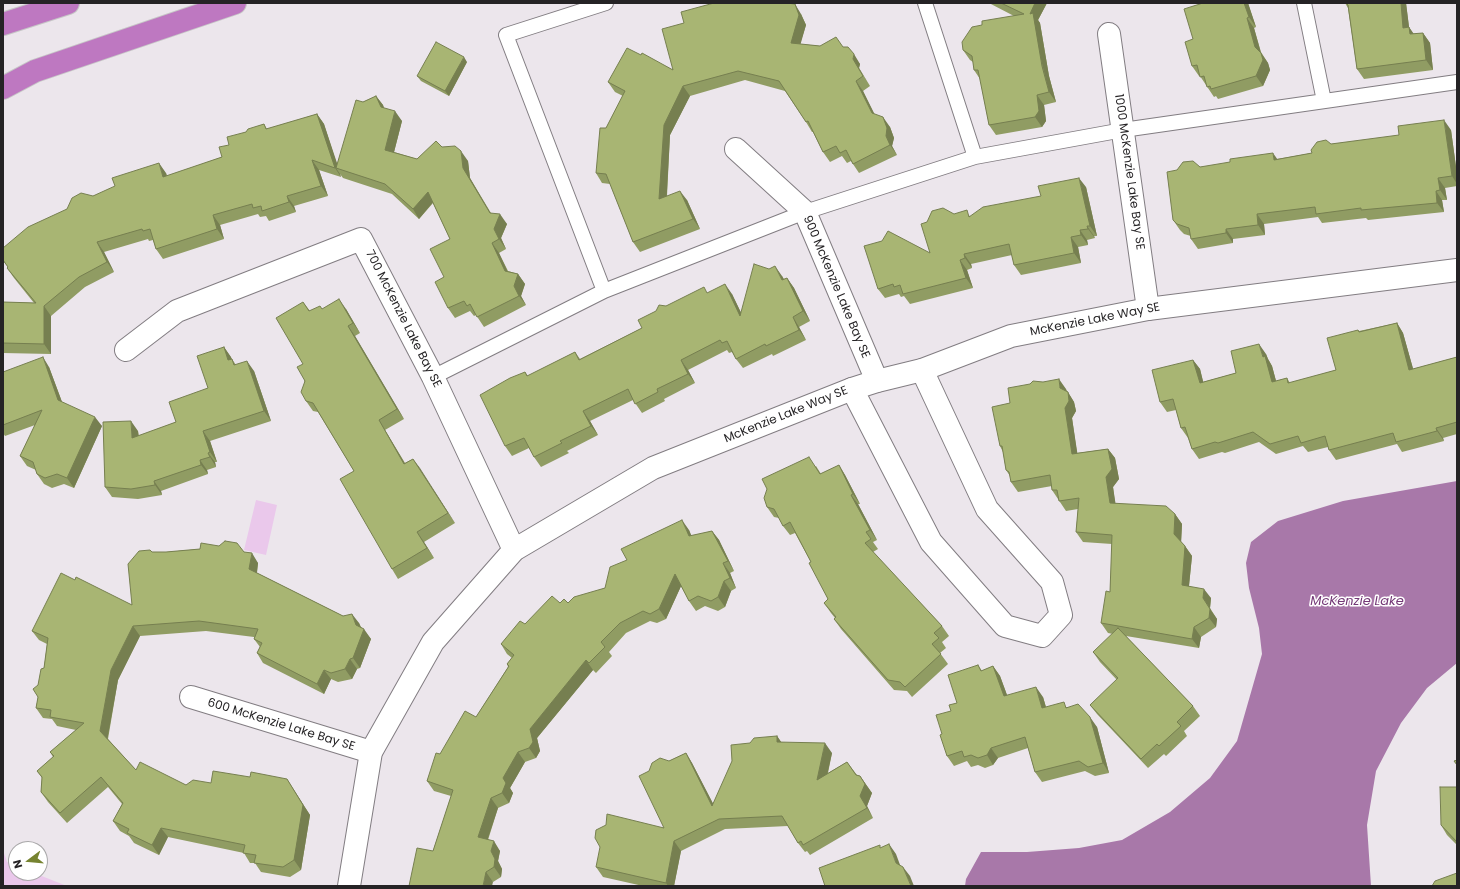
<!DOCTYPE html>
<html>
<head>
<meta charset="utf-8">
<style>
	body { margin:0 }
	#map { position:relative; width:1460px; height:889px; overflow:hidden; background:#ece6ec; font-family:Poppins,sans-serif }
	canvas { display:block }
	.frame { position:absolute; inset:0; border:4px solid #252325; pointer-events:none }
	.north { position:absolute; left:8px; top:841px; width:40px; height:40px; box-sizing:border-box; background:#fff; border:1px solid #a8a7a8; border-radius:50%; rotate:254deg; font-size:11px; font-weight:700; line-height:16px; text-align:center; color:#252325 }
	.north::after { content:''; display:block; margin:auto; width:14px; height:18px; background:#768330; clip-path:polygon(50% 0,100% 100%,50% 72%,0 100%) }
</style>
</head>
<body>
<div id="map">
<canvas width="1460" height="889"></canvas>
<div class="frame"></div>
<div class="north">N</div>
</div>
<script>
const g = document.querySelector('canvas').getContext('2d');
g.lineJoin = 'round';
function fillPath(path, color) { g.fillStyle = color; g.fill(path, 'evenodd'); }
const toPath = rows => new Path2D(rows.map(r => 'M' + r).join(''));
function strokePath(path, color, width, dash) { g.strokeStyle = color; g.lineWidth = width; g.lineCap = dash ? 'butt' : 'round'; g.setLineDash(dash || []); g.stroke(path); }
function write(font, color, halo, rows, align = 'center') {
  g.font = font + ' Poppins,sans-serif'; g.lineWidth = 3; g.setLineDash([]); g.textBaseline = 'middle'; g.strokeStyle = halo; g.fillStyle = color; for (const [text, x, y, turn = 0] of rows) {
    g.save(); g.translate(x, y); g.rotate((+turn || 0) * Math.PI / 180); g.textAlign = isNaN(turn) ? turn : align; if (halo) g.strokeText(text, 0, 0); g.fillText(text, 0, 0); g.restore();
  }
}
fillPath(toPath([
	[256,500,277,505,266,555,244,550],
	[3,850,7,862,16,866,16,873,34,873,67,886,3,886]
]), '#eac8eb');
fillPath(toPath([
	[1457,481,1457,663,1427,688,1401,723,1376,771,1367,825,1371,886,965,886,966,879,981,852,1027,852,1079,848,1122,840,1170,812,1210,778,1237,741,1262,654,1259,628,1249,588,1246,563,1251,542,1278,521,1343,501]
]), '#a878a9');
const service = toPath([
	[925,3,975,157],
	[1304,3,1324,101],
	[604,291,506,35,606,3],
	[433,377,604,291,805,212,975,157,1123,130,1457,82]
]);
const minor = toPath([
	[1109,34,1148,309],
	[736,149,805,212,877,381],
	[126,350,177,311,361,239,433,377,514,550],
	[852,389,931,542,1005,626,1042,636,1061,615,1052,582,987,509,922,370],
	[191,697,371,752]
]);
const tertiary = toPath([
	[349,886,371,752,433,642,514,550,653,468,852,389,877,381,922,370,1011,336,1148,309,1457,270]
]);
const motorway = toPath([
	[3,24,68,3],
	[3,88,35,71,235,3]
]);
strokePath(service, '#827d82', 16);
strokePath(minor, '#827d82', 24);
strokePath(tertiary, '#827d82', 24);
strokePath(motorway, '#c6c6c6', 24);
strokePath(service, '#fff', 14);
strokePath(minor, '#fff', 22);
strokePath(tertiary, '#fff', 22);
strokePath(motorway, '#be78c1', 22);
fillPath(toPath([
	[989,3,1047,3,1038,20,1040,23,1049,76,1056,102,1044,105,1046,121,1042,127,996,135,989,125,980,79,974,70,973,62,970,60,963,50,982,25,1014,16],
	[1197,3,1248,3,1256,27,1254,28,1261,52,1268,63,1270,70,1263,86,1218,99,1216,96,1214,97,1200,76,1199,76,1192,66,1193,39,1199,5],
	[1345,3,1406,3,1409,27,1413,34,1423,33,1430,43,1433,70,1364,79,1357,69,1348,8],
	[801,14,806,25,800,44,820,46,843,47,860,64,859,68,870,86,863,91,874,114,890,127,894,138,892,146,897,155,859,173,851,161,847,163,842,156,830,162,823,152,813,132,812,132,806,122,785,91,745,80,690,96,670,135,667,196,687,200,700,229,640,252,633,242,610,184,602,183,596,173,606,128,623,96,615,92,608,82,641,55,673,70],
	[467,62,449,96,421,81,417,76],
	[376,96,383,105,384,108,402,121,394,152,417,159,442,147,468,161,470,178,491,213,507,224,501,238,506,249,499,253,508,271,518,274,525,284,521,296,526,305,484,327,476,315,474,316,470,311,455,318,448,308,444,277,450,239,433,203,419,219,392,194,343,178,340,174,341,177,319,170,328,196,294,206,296,212,269,221,266,216,260,217,258,214,220,225,224,239,163,259,156,249,153,240,149,241,148,239,104,252,114,272,85,287,51,316,51,354,3,353,3,302,34,303,14,278,7,268,8,267,3,261,3,248,67,209,93,196,166,173,167,176,222,157,229,145,246,132,264,124,267,129,317,114,324,124,337,165,363,102],
	[1451,130,1457,174,1457,186,1445,188,1447,200,1442,200,1444,212,1368,220,1366,218,1322,223,1318,217,1264,224,1265,235,1233,239,1233,243,1198,249,1191,239,1191,236,1184,234,1180,230,1173,220,1200,167,1277,159,1312,153,1331,144],
	[1086,187,1097,236,1094,236,1095,238,1087,240,1088,245,1078,247,1081,263,1021,275,1014,265,1012,255,971,264,972,268,967,270,973,288,910,304,904,296,901,297,899,294,885,298,878,289,930,253,954,214,971,216],
	[782,276,784,279,787,278,794,288,810,321,799,327,806,340,773,356,772,354,743,368,736,359,732,352,729,353,727,350,688,370,695,383,664,399,665,401,642,413,633,400,590,421,598,435,567,451,569,453,541,467,534,457,529,448,512,456,505,446,525,372,528,376,575,352,580,359,642,328,666,306,708,293,732,294,741,313],
	[303,302,310,311,322,309,346,309,360,333,355,336,404,419,385,430,405,463,413,459,455,523,424,542,434,558,398,579,392,569,354,471,318,412,313,411,306,401,303,364],
	[1397,323,1403,333,1413,369,1457,357,1457,434,1443,438,1444,441,1402,452,1397,444,1336,460,1329,450,1328,447,1308,452,1303,446,1276,454,1259,442,1225,453,1222,452,1199,459,1192,449,1188,438,1181,428,1176,410,1167,412,1160,402,1193,360,1200,369,1203,382,1236,373,1266,354,1268,359,1272,366,1276,381,1287,378,1290,383,1336,370,1358,330,1359,331],
	[224,347,236,365,254,371,271,421,210,441,217,462,215,462,216,467,207,470,208,474,161,491,162,495,138,499,112,497,105,487,138,431,139,436,176,422,208,388],
	[49,367,62,402,102,426,74,488,64,484,52,488,44,484,37,474,36,470,27,466,20,456,35,425,5,436,3,433,3,372],
	[1043,382,1066,389,1067,391,1074,402,1076,411,1072,418,1077,453,1108,449,1115,458,1119,479,1113,487,1115,503,1175,514,1182,524,1181,542,1185,546,1192,556,1189,586,1211,598,1210,608,1217,619,1216,627,1201,637,1199,648,1126,636,1193,706,1200,716,1184,731,1187,736,1166,756,1164,754,1148,768,1097,714,1090,705,1117,680,1100,662,1093,652,1113,634,1108,633,1101,623,1110,592,1112,544,1083,542,1076,532,1078,509,1066,511,1052,490,1052,486,1018,492,1011,482,1010,476,1006,470,1003,452,1000,446,1010,403],
	[839,465,845,475,860,504,858,504,877,540,873,542,878,549,873,552,942,626,949,636,942,642,946,648,940,653,948,664,912,697,907,691,894,690,841,629,834,619,835,618,831,613,824,603,828,599,811,562,795,533,790,535,783,526,779,518,774,517,767,507,816,466,821,474],
	[689,530,691,536,712,531,719,540,734,571,730,573,736,588,731,591,725,607,718,611,705,606,696,611,689,601,681,586,666,619,657,623,650,621,626,633,609,652,612,656,596,673,593,670,537,738,540,751,536,758,525,762,510,788,513,793,509,803,498,808,488,840,500,851,498,861,502,869,501,877,493,882,433,851,451,796,434,791,427,781,440,754,476,717,508,667,507,664,512,658,507,654,501,644,525,624,560,603,568,603,605,588],
	[200,549,244,552,258,563,257,573,343,616,359,623,361,627,371,639,360,668,357,669,352,679,338,682,331,679,324,694,263,663,257,653,260,647,254,639,254,637,206,631,140,636,118,680,108,739,136,770,186,785,211,783,293,789,310,815,301,870,290,877,261,872,255,863,250,863,244,853,168,837,159,855,134,843,129,836,120,831,113,821,122,804,108,787,67,823,48,802,41,792,42,778,37,771,53,757,50,752,76,730,57,726,52,719,43,718,36,708,38,697,38,685,44,668,47,644,39,640,32,631,75,580,132,605,152,552,166,552],
	[978,665,982,671,993,666,1000,676,1007,695,1043,697,1046,707,1068,707,1097,727,1109,773,1095,776,1085,771,1042,782,1035,772,1028,748,998,758,993,765,985,768,978,765,971,767,967,761,954,766,947,756,942,734,951,711,957,703],
	[777,736,781,742,832,753,828,773,847,762,857,775,860,776,872,793,867,806,873,818,810,855,807,851,805,852,798,843,788,826,725,829,681,851,674,886,643,886,603,877,596,867,664,828,669,761,686,753,692,763,713,804,750,743],
	[1457,787,1457,845,1447,835,1441,825]
]), '#909c63');
fillPath(toPath([
	[1035,3,1047,3,1038,20,1040,23,1049,76,1056,102,1049,92,1030,14],
	[1244,3,1248,3,1256,27,1249,17],
	[1401,3,1406,3,1409,27,1416,37,1416,44,1403,28],
	[795,4,801,14,806,25,798,53,791,43],
	[1247,18,1254,28,1262,57,1255,47],
	[1423,33,1430,43,1433,70,1426,60],
	[1261,53,1268,63,1270,70,1263,86,1256,76],
	[854,54,860,64,859,68,870,86,853,59],
	[464,57,467,62,449,96,445,91],
	[856,81,863,91,879,123,872,113],
	[683,86,690,96,670,135,666,209,659,199,664,125],
	[1037,95,1044,105,1046,121,1042,127,1035,117],
	[376,96,383,105,387,117,381,107],
	[395,111,402,121,392,160,385,150],
	[317,114,324,124,339,169,336,168,340,174,341,177,335,168],
	[883,117,890,127,894,138,892,146,897,155,890,145,886,136],
	[1444,120,1451,130,1457,174,1457,184,1452,176],
	[461,151,468,161,470,178,496,223,500,214,507,224,501,238,506,249,499,239,494,229,490,213,463,168],
	[1273,153,1280,163,1274,160],
	[312,160,319,170,328,196,321,186],
	[159,163,166,173,170,187,163,177],
	[1079,178,1086,187,1097,236,1090,226],
	[1438,178,1445,188,1447,200,1440,190],
	[680,191,687,200,700,229,693,219],
	[1436,191,1442,200,1444,212,1437,203],
	[428,192,434,201,419,219,413,209],
	[287,196,294,206,296,212,289,202],
	[1257,214,1264,224,1265,235,1258,225],
	[213,215,220,225,224,239,217,229],
	[1087,226,1094,236,1095,238,1088,229],
	[1226,229,1233,239,1233,243,1226,233],
	[1080,230,1087,240,1088,245,1081,235],
	[1071,237,1078,247,1081,263,1074,253],
	[97,242,104,252,114,272,107,262],
	[492,243,499,253,512,281,505,271],
	[964,254,971,264,972,268,965,258],
	[960,260,967,270,973,288,966,278],
	[775,266,782,276,789,290,782,280],
	[518,274,525,284,521,296,526,305,519,296,514,286],
	[787,278,794,288,810,321,803,311],
	[725,284,732,294,747,325,740,316],
	[339,299,346,309,360,333,353,323],
	[44,306,51,316,51,354,44,344],
	[793,317,799,327,806,340,799,330],
	[1397,323,1403,333,1416,379,1409,370],
	[348,326,355,336,404,419,397,409],
	[1259,344,1266,354,1268,359,1272,366,1279,392,1272,382,1263,357],
	[224,347,231,357,235,370,228,360],
	[43,357,49,367,65,410,58,400],
	[681,360,688,370,695,383,688,374],
	[1193,360,1200,369,1206,393,1200,383],
	[247,361,254,371,271,421,264,411],
	[1059,379,1066,389,1067,398,1060,388],
	[1068,392,1074,402,1076,411,1072,418,1079,464,1072,454,1065,408],
	[583,411,590,421,598,435,591,426],
	[95,417,102,426,74,488,67,478],
	[379,420,385,430,411,474,404,464],
	[131,421,138,431,139,448,132,438],
	[1436,428,1443,438,1444,441,1437,431],
	[203,431,210,441,217,462,210,452],
	[1108,449,1115,458,1119,479,1113,487,1117,513,1110,503,1106,477],
	[208,453,215,462,216,467,210,457],
	[413,459,420,468,455,523,448,513],
	[200,460,207,470,208,474,201,465],
	[839,465,845,475,860,504,853,494],
	[154,481,161,491,162,495,155,485],
	[851,495,858,504,877,540,870,530],
	[1175,514,1182,524,1181,544,1174,534],
	[682,520,689,530,696,546,689,536],
	[712,531,719,540,734,571,728,561],
	[417,532,424,542,434,558,427,548],
	[1185,546,1192,556,1188,595,1182,585],
	[252,553,258,563,256,579,249,569],
	[723,563,730,573,736,588,730,578],
	[675,574,682,584,666,619,659,609],
	[724,581,731,591,725,607,718,597],
	[1204,589,1211,598,1210,608,1203,598],
	[1210,609,1217,619,1216,627,1209,618],
	[352,614,359,623,363,633,364,629,371,639,360,668,353,658,356,625],
	[133,626,140,636,118,680,107,741,100,731,111,670],
	[1194,627,1201,637,1199,648,1192,639],
	[350,659,357,669,352,679,345,669],
	[586,660,593,670,537,738,540,751,536,758,529,748,530,729],
	[993,666,1000,676,1011,706,1004,696],
	[324,670,331,679,324,694,317,684],
	[1036,687,1043,697,1049,718,1042,708],
	[1090,717,1097,727,1109,773,1103,763],
	[777,736,784,746,777,742],
	[825,743,832,753,824,789,817,780],
	[991,748,998,758,993,765,987,755],
	[518,752,525,762,510,788,513,793,509,803,502,793,503,778],
	[686,753,692,763,719,815,712,806],
	[860,776,872,793,867,806,873,818,867,808,860,796],
	[287,779,310,815,301,870,294,860],
	[491,798,498,808,485,847,478,837],
	[161,828,168,837,159,855,152,845],
	[494,841,500,851,498,861,502,869,501,877,494,867,491,851],
	[674,841,681,851,674,886,668,886,666,883],
	[889,844,896,854,903,873,896,863],
	[903,867,910,876,914,886,911,886],
	[486,872,493,882,492,886,483,886]
]), '#767f50');
const building = toPath([
	[714,3,786,3,795,4,799,15,791,43,820,46,836,37,843,47,848,47,854,54,853,59,863,76,856,81,872,113,883,117,887,128,886,136,890,145,853,164,846,150,840,153,836,146,823,152,808,121,806,122,779,81,738,71,683,86,664,125,659,199,680,191,693,219,633,242,606,174,596,173,600,128,606,128,625,91,608,82,627,48,641,55,642,53,673,70,662,29,684,23,681,12,714,3],
	[1001,3,1035,3,1030,14,1033,13,1042,66,1049,92,1037,95,1039,111,1035,117,989,125,978,70,974,70,972,56,963,50,962,42,972,27,982,25,982,21,1024,14,1001,3],
	[1203,3,1244,3,1249,17,1247,18,1255,47,1261,53,1263,60,1256,76,1211,89,1210,86,1207,87,1204,76,1200,77,1197,65,1192,66,1185,42,1193,39,1184,9,1203,3],
	[1346,3,1401,3,1403,28,1409,27,1410,34,1423,33,1426,60,1357,69,1348,5,1346,3],
	[436,42,464,57,445,91,417,76,436,42],
	[376,96,381,107,395,111,385,150,417,159,436,141,442,147,455,146,461,151,463,168,490,213,500,214,494,229,499,239,492,243,505,271,518,274,514,286,519,296,477,317,470,304,467,306,464,301,448,308,435,282,444,277,430,249,450,239,428,192,413,209,385,184,336,168,356,100,363,102,376,96],
	[317,114,335,168,312,160,321,186,287,196,289,202,262,211,261,206,253,208,252,204,213,215,217,229,156,249,150,229,143,231,142,229,97,242,107,262,79,277,44,306,44,344,3,343,3,302,36,303,7,268,8,267,3,260,3,248,28,227,67,209,72,198,81,193,93,196,115,186,112,178,159,163,163,177,222,157,219,147,229,145,227,137,246,132,248,129,264,124,266,129,317,114],
	[1444,120,1452,176,1438,178,1440,190,1436,191,1437,203,1361,210,1361,208,1316,214,1315,207,1257,214,1258,225,1226,229,1226,233,1191,239,1189,228,1177,224,1173,220,1167,172,1177,170,1183,162,1193,161,1200,167,1230,162,1230,159,1273,153,1274,160,1312,153,1311,150,1317,142,1326,140,1331,144,1399,135,1398,126,1444,120],
	[1079,178,1090,226,1087,226,1088,229,1080,230,1081,235,1071,237,1074,253,1014,265,1009,244,964,254,965,258,960,260,966,278,903,294,900,285,894,287,893,284,878,289,864,246,882,241,888,231,930,253,921,224,927,222,932,211,943,208,954,214,967,210,969,217,983,207,1041,196,1038,186,1079,178],
	[754,264,769,269,775,266,782,280,787,278,803,311,793,317,799,330,766,346,765,344,736,359,727,341,722,343,720,340,681,360,688,374,657,389,658,392,635,404,628,389,583,411,591,426,560,441,562,443,534,457,524,438,505,446,480,395,510,378,525,372,527,376,575,352,579,360,642,328,638,320,656,311,659,305,666,306,704,287,707,293,725,284,740,316,754,264],
	[339,299,353,323,348,326,397,409,379,420,404,464,413,459,448,513,417,532,427,548,392,569,340,479,354,471,313,403,306,401,301,392,305,381,297,367,303,364,276,318,303,302,309,311,320,306,322,309,339,299],
	[1397,323,1409,370,1457,357,1457,422,1436,428,1437,431,1396,442,1393,433,1329,450,1325,436,1301,443,1298,436,1270,444,1253,432,1218,443,1215,442,1192,449,1185,427,1181,428,1173,399,1160,402,1152,370,1193,360,1200,383,1236,373,1231,351,1259,344,1263,357,1265,356,1272,382,1287,378,1288,383,1336,370,1327,338,1358,330,1359,332,1397,323],
	[224,347,228,360,232,359,234,365,247,361,264,411,203,431,210,452,208,453,210,457,200,460,201,465,154,481,155,485,131,489,105,487,103,422,131,421,132,438,176,422,169,402,208,388,197,356,224,347],
	[43,357,58,400,95,417,67,478,57,474,45,478,37,474,33,462,20,456,42,410,3,425,3,372,43,357],
	[1059,379,1060,388,1068,392,1069,401,1065,408,1072,454,1108,449,1112,469,1106,477,1110,503,1166,506,1175,514,1174,534,1185,546,1182,585,1204,589,1203,598,1210,609,1209,618,1194,627,1192,639,1101,623,1106,591,1110,592,1112,535,1076,532,1079,498,1059,501,1057,490,1052,490,1050,475,1011,482,1009,472,1006,470,1002,446,1000,446,992,407,1010,403,1008,388,1030,384,1033,381,1043,382,1059,379],
	[809,457,820,474,839,465,853,494,851,495,870,530,866,532,871,539,865,543,942,626,934,633,939,638,932,644,941,654,905,687,900,682,888,680,834,619,836,617,824,603,828,599,809,563,811,562,790,522,783,526,774,509,767,507,764,498,767,489,762,479,809,457],
	[682,520,689,536,712,531,728,561,723,563,730,578,724,581,718,597,711,601,698,596,689,601,675,574,659,609,650,614,643,611,620,623,601,642,605,647,589,663,586,660,530,729,533,742,529,748,518,752,503,778,506,783,502,793,491,798,478,837,494,841,491,851,495,859,494,867,486,872,483,886,409,886,417,848,433,851,453,790,427,781,436,753,440,754,465,711,476,717,509,666,507,664,514,655,501,644,520,621,525,624,552,596,560,603,564,599,568,603,574,597,605,588,610,567,627,560,621,549,682,520],
	[225,541,237,543,244,552,252,553,249,569,343,616,352,614,356,625,364,629,353,658,350,659,345,669,331,673,324,670,317,684,257,653,262,643,254,639,258,629,199,621,133,626,111,670,100,731,136,770,140,762,186,785,193,780,211,783,213,771,250,777,251,772,287,779,303,805,294,860,283,867,254,863,256,855,243,853,245,845,161,828,152,845,127,833,129,829,113,821,123,803,101,777,60,813,41,792,42,777,37,771,54,756,50,752,84,723,50,717,51,710,36,708,38,697,33,689,38,685,41,669,44,668,48,638,32,631,61,573,75,580,76,577,132,605,128,564,139,551,150,550,152,552,166,552,200,549,201,543,219,546,225,541],
	[1118,628,1193,706,1177,722,1181,726,1159,746,1157,744,1141,759,1090,705,1118,678,1093,652,1118,628],
	[978,665,981,671,993,666,1004,696,1036,687,1042,708,1064,702,1066,708,1078,704,1090,717,1103,763,1088,767,1079,761,1035,772,1025,737,991,748,987,755,978,758,971,755,964,757,962,751,947,756,940,735,942,734,936,715,951,711,949,705,957,703,948,675,978,665],
	[777,736,777,742,825,743,817,780,847,762,856,775,860,776,865,784,860,796,867,808,803,845,801,841,798,843,782,816,719,819,674,841,666,883,596,867,600,847,595,838,596,830,606,825,607,814,664,828,639,776,649,771,652,763,660,758,669,761,686,753,712,806,732,761,731,745,750,743,754,738,777,736],
	[1457,760,1457,765,1454,761,1457,760],
	[1440,787,1457,787,1457,842,1441,825,1440,787],
	[889,844,896,863,903,867,911,886,825,886,819,868,880,845,880,848,889,844],
	[1457,873,1457,886,1432,886,1435,881,1457,873]
]);
fillPath(building, '#a8b573');
strokePath(building, '#767f50', 1);
write('12px', '#252325', '#fff', [
	["1000 McKenzie Lake Bay SE",1129,172,82],
	["900 McKenzie Lake Bay SE",836,287,67],
	["700 McKenzie Lake Bay SE",403,319,63],
	["McKenzie Lake Way SE",1095,320,-11],
	["McKenzie Lake Way SE",786,415,-22],
	["600 McKenzie Lake Bay SE",281,725,17]
]);
write('italic 13px', '#743977', '#fff', [
	["McKenzie Lake",1357,602]
]);
</script>
</body>
</html>
